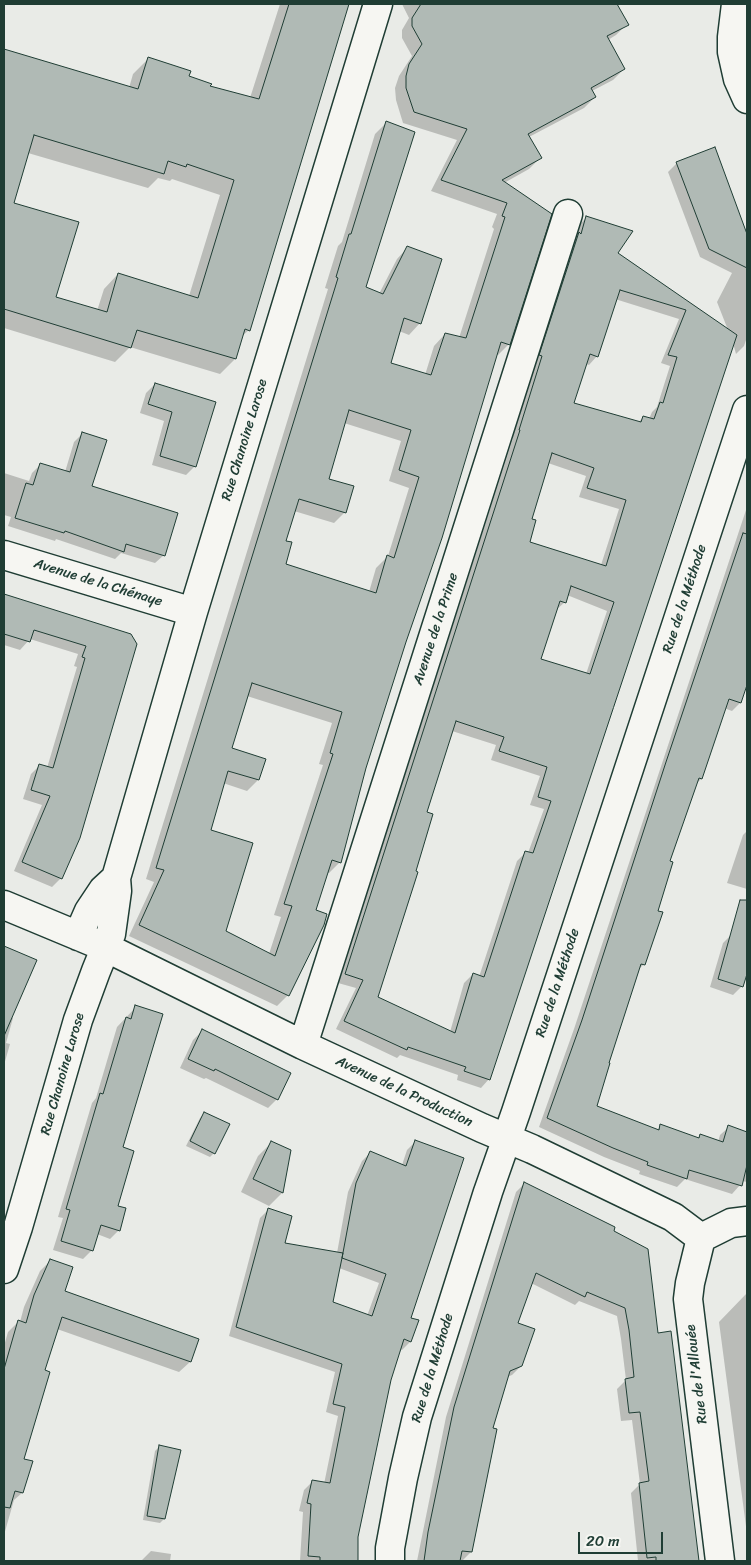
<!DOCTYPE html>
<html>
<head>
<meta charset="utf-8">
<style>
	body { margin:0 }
	#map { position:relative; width:751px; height:1565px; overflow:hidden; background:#e9ebe7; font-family:Sriracha,sans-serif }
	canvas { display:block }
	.frame { position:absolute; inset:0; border:5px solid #1f3d34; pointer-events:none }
	.scale { position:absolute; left:578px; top:1532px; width:85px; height:22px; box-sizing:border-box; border:2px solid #1f3d34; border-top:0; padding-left:6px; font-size:15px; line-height:18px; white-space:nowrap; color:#1f3d34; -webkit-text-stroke:4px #f6f6f2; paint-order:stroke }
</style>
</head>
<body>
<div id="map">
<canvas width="751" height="1565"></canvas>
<div class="frame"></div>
<div class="scale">20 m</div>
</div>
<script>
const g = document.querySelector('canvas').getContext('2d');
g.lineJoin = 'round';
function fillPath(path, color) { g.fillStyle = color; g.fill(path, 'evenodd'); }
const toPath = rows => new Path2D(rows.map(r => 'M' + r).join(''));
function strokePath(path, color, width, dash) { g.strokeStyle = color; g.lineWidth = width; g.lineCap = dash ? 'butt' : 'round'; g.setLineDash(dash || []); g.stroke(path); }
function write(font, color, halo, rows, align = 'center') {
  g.font = font + ' Sriracha,sans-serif'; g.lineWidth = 4; g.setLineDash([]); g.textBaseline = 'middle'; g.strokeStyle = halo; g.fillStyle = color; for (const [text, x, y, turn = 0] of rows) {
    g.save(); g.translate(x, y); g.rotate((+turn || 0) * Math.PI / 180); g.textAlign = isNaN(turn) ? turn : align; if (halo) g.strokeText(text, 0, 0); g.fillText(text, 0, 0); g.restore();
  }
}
fillPath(toPath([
	[280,4,348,4,249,330,241,337,235,359,220,374,130,347,115,362,4,328,4,51,129,88,133,74,148,59,209,87,250,98],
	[28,153,148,188,158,178,170,181,172,179,220,195,189,296,118,274,104,289,97,311,55,297,13,204],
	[402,4,616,4,627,24,616,35,608,40,624,69,613,80,592,91,595,97,584,108,529,137,540,158,529,169,504,183,550,214,509,344,498,355,496,354,365,768,340,862,329,873,327,873,288,995,277,1006,129,936,154,882,146,879,328,289,325,288,338,246,342,242,375,134,386,123,364,288,379,294,397,259,408,247,420,323,409,335,399,331,389,364,425,375,434,346,445,334,459,338,494,229,492,227,497,214,431,191,457,140,403,123,396,100,395,88,399,76,412,56,402,38,402,30,409,18],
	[344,423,401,441,389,481,409,488,388,556,376,568,369,592,284,565,284,541,294,511,334,523,345,512,327,479],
	[247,696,332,723,319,764,323,765,274,915,281,917,269,954,225,932,209,831,223,783,247,791,258,780,231,749],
	[714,149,747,238,747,337,744,346,736,354,733,343,489,1079,481,1088,457,1080,458,1075,400,1055,397,1058,336,1029,356,988,338,983,513,438,512,438,534,365,532,364,578,226,587,217,616,253,728,330,717,302,732,273,700,257,668,172,677,163],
	[615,299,679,319,661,363,670,366,657,407,652,412,649,419,643,417,638,423,573,404,586,364,589,365,597,356],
	[548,463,586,476,579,497,619,509,601,565,528,543,530,519],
	[567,595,607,611,586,674,539,659,556,610,565,602],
	[452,731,496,745,491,760,540,776,530,805,544,809,528,853,526,852,517,861,479,977,473,974,464,983,450,1032,377,998,425,812],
	[155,384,215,402,195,466,186,475,152,465,164,421,140,413,146,393],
	[82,434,91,487,164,555,155,563,121,553,115,559,56,539,55,541,8,526,11,517,4,515,4,473,29,481,32,473,40,465,65,472,74,442],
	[747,507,747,623,741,640,747,643,747,669,744,681,747,682,740,703,732,711,724,708,701,779,696,784,668,862,644,964,637,971,595,1107,657,1130,661,1126,697,1139,700,1136,718,1142,720,1135,729,1127,747,1133,747,1182,742,1181,740,1185,732,1194,685,1179,677,1187,639,1174,640,1171,604,1157,539,1127,574,1029],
	[4,596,130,635,61,878,52,887,14,871,42,805,23,799,31,774,40,765,47,768,77,667,74,666,78,654,30,639,20,650,4,645],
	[747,831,747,889,727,883,743,835],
	[732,934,747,939,747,969,742,986,733,995,710,987,723,943],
	[4,948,35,961,11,1017,13,1018,6,1043,10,1044,4,1065],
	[136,1007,117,1207,119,1230,110,1239,97,1234,92,1250,83,1259,53,1250,63,1218,58,1217,92,1103,96,1098,117,1027],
	[202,1031,277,1099,268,1108,206,1078,204,1079,180,1068,193,1040],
	[204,1114,214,1153,210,1157,186,1146,200,1118],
	[415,1142,410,1318,417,1321,410,1342,402,1350,400,1349,390,1379,356,1537,356,1561,300,1561,303,1512,299,1511,304,1490,313,1481,324,1484,338,1416,326,1412,335,1372,229,1336,260,1218,268,1210,283,1244,337,1253,348,1192,362,1161,371,1152,402,1165,407,1150],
	[339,1268,379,1283,367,1316,332,1303],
	[271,1143,290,1151,282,1193,269,1206,241,1192,258,1156],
	[524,1184,612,1232,657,1334,670,1333,698,1561,638,1561,631,1493,640,1484,632,1420,621,1421,617,1389,626,1380,621,1339,617,1316,579,1301,575,1305,531,1283,517,1324,521,1366,512,1375,507,1377,492,1429,471,1552,463,1560,459,1560,459,1561,417,1561,446,1417,516,1192],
	[51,1260,63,1292,190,1362,179,1372,57,1329,43,1371,23,1460,22,1493,14,1500,4,1535,4,1346,8,1332,18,1322,20,1322,24,1307,40,1271],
	[747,1293,747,1534,719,1322],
	[159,1447,164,1519,160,1523,143,1520,155,1451],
	[151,1551,171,1554,170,1561,141,1561]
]), '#0003');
const building = toPath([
	[289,4,349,4,250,331,245,329,236,359,137,330,131,348,4,309,4,49,138,89,148,57,191,71,189,76,212,84,210,86,259,99,289,4],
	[34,135,164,174,168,161,186,167,187,164,234,180,198,298,118,273,107,312,56,297,79,222,14,203,34,135],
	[421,4,617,4,629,25,607,36,625,69,591,88,596,97,528,134,542,158,502,180,552,214,510,345,501,342,442,538,406,642,366,768,341,863,332,860,316,910,327,914,324,925,289,996,139,925,164,870,156,868,338,278,336,277,349,234,351,234,386,121,415,132,366,287,383,294,407,246,442,259,421,324,404,318,391,363,431,375,445,333,466,338,505,217,502,216,507,203,441,180,467,129,414,112,406,88,406,76,409,64,422,44,412,26,412,18,421,4],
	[349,410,411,430,399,470,419,477,394,558,387,555,376,593,286,564,292,542,286,541,299,499,346,513,354,486,329,479,349,410],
	[252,683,342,712,330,753,333,754,284,904,292,906,275,956,226,931,253,843,211,830,228,771,259,780,266,759,232,748,252,683],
	[715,147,747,234,747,268,709,249,676,162,715,147],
	[586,216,633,231,618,253,737,335,490,1080,464,1071,466,1067,408,1047,407,1050,344,1021,363,980,345,974,520,430,519,430,542,356,539,355,579,232,581,234,586,216],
	[620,290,686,310,668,355,677,357,663,403,660,402,654,419,643,416,641,422,574,403,590,354,598,357,620,290],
	[552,453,594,468,587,488,626,500,606,566,530,542,536,520,532,519,552,453],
	[571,586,614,602,590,674,541,659,560,601,566,603,571,586],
	[456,721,504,737,499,751,547,767,538,797,551,801,533,853,525,851,484,977,473,973,455,1033,378,997,418,872,416,871,433,814,427,812,456,721],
	[155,383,216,402,196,467,160,456,172,412,148,404,155,383],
	[82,432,107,440,92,486,178,513,165,556,126,544,124,552,65,531,64,533,15,518,26,483,33,485,40,463,70,472,82,432],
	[743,533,747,534,747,685,741,703,729,699,702,779,699,778,670,861,673,862,658,911,663,912,645,965,641,964,609,1063,610,1063,597,1106,659,1130,660,1124,699,1138,700,1134,723,1142,728,1125,747,1132,747,1165,742,1186,689,1170,687,1179,647,1165,648,1162,613,1148,547,1118,582,1020,666,762,743,533],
	[4,594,131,634,137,644,80,838,62,879,22,862,50,796,31,790,39,764,53,768,85,658,82,657,86,646,34,630,30,642,4,634,4,594],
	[740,900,747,900,747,974,743,987,718,979,740,900],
	[4,946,37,960,4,1036,4,946],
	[135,1005,163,1014,123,1147,134,1151,118,1206,126,1208,120,1231,101,1225,93,1251,61,1241,70,1210,66,1209,100,1093,103,1094,126,1017,131,1019,135,1005],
	[202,1029,291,1073,278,1100,215,1069,214,1071,188,1059,202,1029],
	[204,1112,230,1124,215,1154,190,1141,204,1112],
	[415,1140,464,1158,411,1318,419,1320,411,1342,404,1339,391,1380,358,1537,358,1561,320,1561,320,1557,308,1556,311,1504,307,1503,312,1480,330,1483,345,1407,333,1404,342,1364,236,1327,268,1208,292,1216,285,1243,343,1253,333,1302,372,1316,386,1274,342,1258,356,1183,370,1151,406,1166,415,1140],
	[271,1141,291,1150,283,1193,253,1179,271,1141],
	[524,1182,615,1227,614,1231,648,1249,658,1333,671,1331,699,1561,656,1561,656,1557,647,1558,639,1483,649,1481,640,1412,629,1413,625,1379,634,1377,629,1330,625,1308,587,1292,585,1297,536,1273,518,1323,535,1329,522,1366,510,1371,493,1428,497,1429,472,1552,462,1551,460,1561,424,1561,428,1532,454,1407,524,1182],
	[50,1259,73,1267,65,1291,199,1339,191,1362,62,1317,45,1370,50,1372,24,1459,33,1461,23,1493,15,1491,10,1508,4,1507,4,1369,18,1320,26,1323,34,1295,50,1259],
	[159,1445,181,1450,165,1519,147,1516,159,1445]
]);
fillPath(building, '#b0bab5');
strokePath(building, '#1f3d34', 1);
const street = toPath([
	[4,555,193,612],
	[4,905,105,947,303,1045,482,1128,532,1149,673,1217,701,1238],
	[78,936,89,911,103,890,116,878],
	[303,1045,568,214],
	[4,1269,18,1227,78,1020,96,971,111,934,117,891,116,878,193,612,378,4],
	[390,1561,390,1548,403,1478,417,1417,488,1192,516,1112,747,410],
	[720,1561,688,1299,690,1283,701,1238,731,1223,747,1221]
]);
const secondary = toPath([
	[736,4,732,37,732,52,738,79,747,99]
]);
strokePath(street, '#1f3d34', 31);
strokePath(secondary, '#1f3d34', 31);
strokePath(street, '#f6f6f2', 28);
strokePath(secondary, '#f6f6f2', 28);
write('14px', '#1f3d34', '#f6f6f2', [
	["Rue Chanoine Larose",245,440,-73],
	["Avenue de la Chénaye",98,583,17],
	["Rue de la Méthode",685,599,-72],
	["Avenue de la Prime",436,629,-72],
	["Rue de la Méthode",558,983,-72],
	["Rue Chanoine Larose",63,1074,-74],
	["Avenue de la Production",404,1092,25],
	["Rue de la Méthode",433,1368,-73],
	["Rue de l'Allouée",697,1374,-97]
]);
</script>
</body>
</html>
